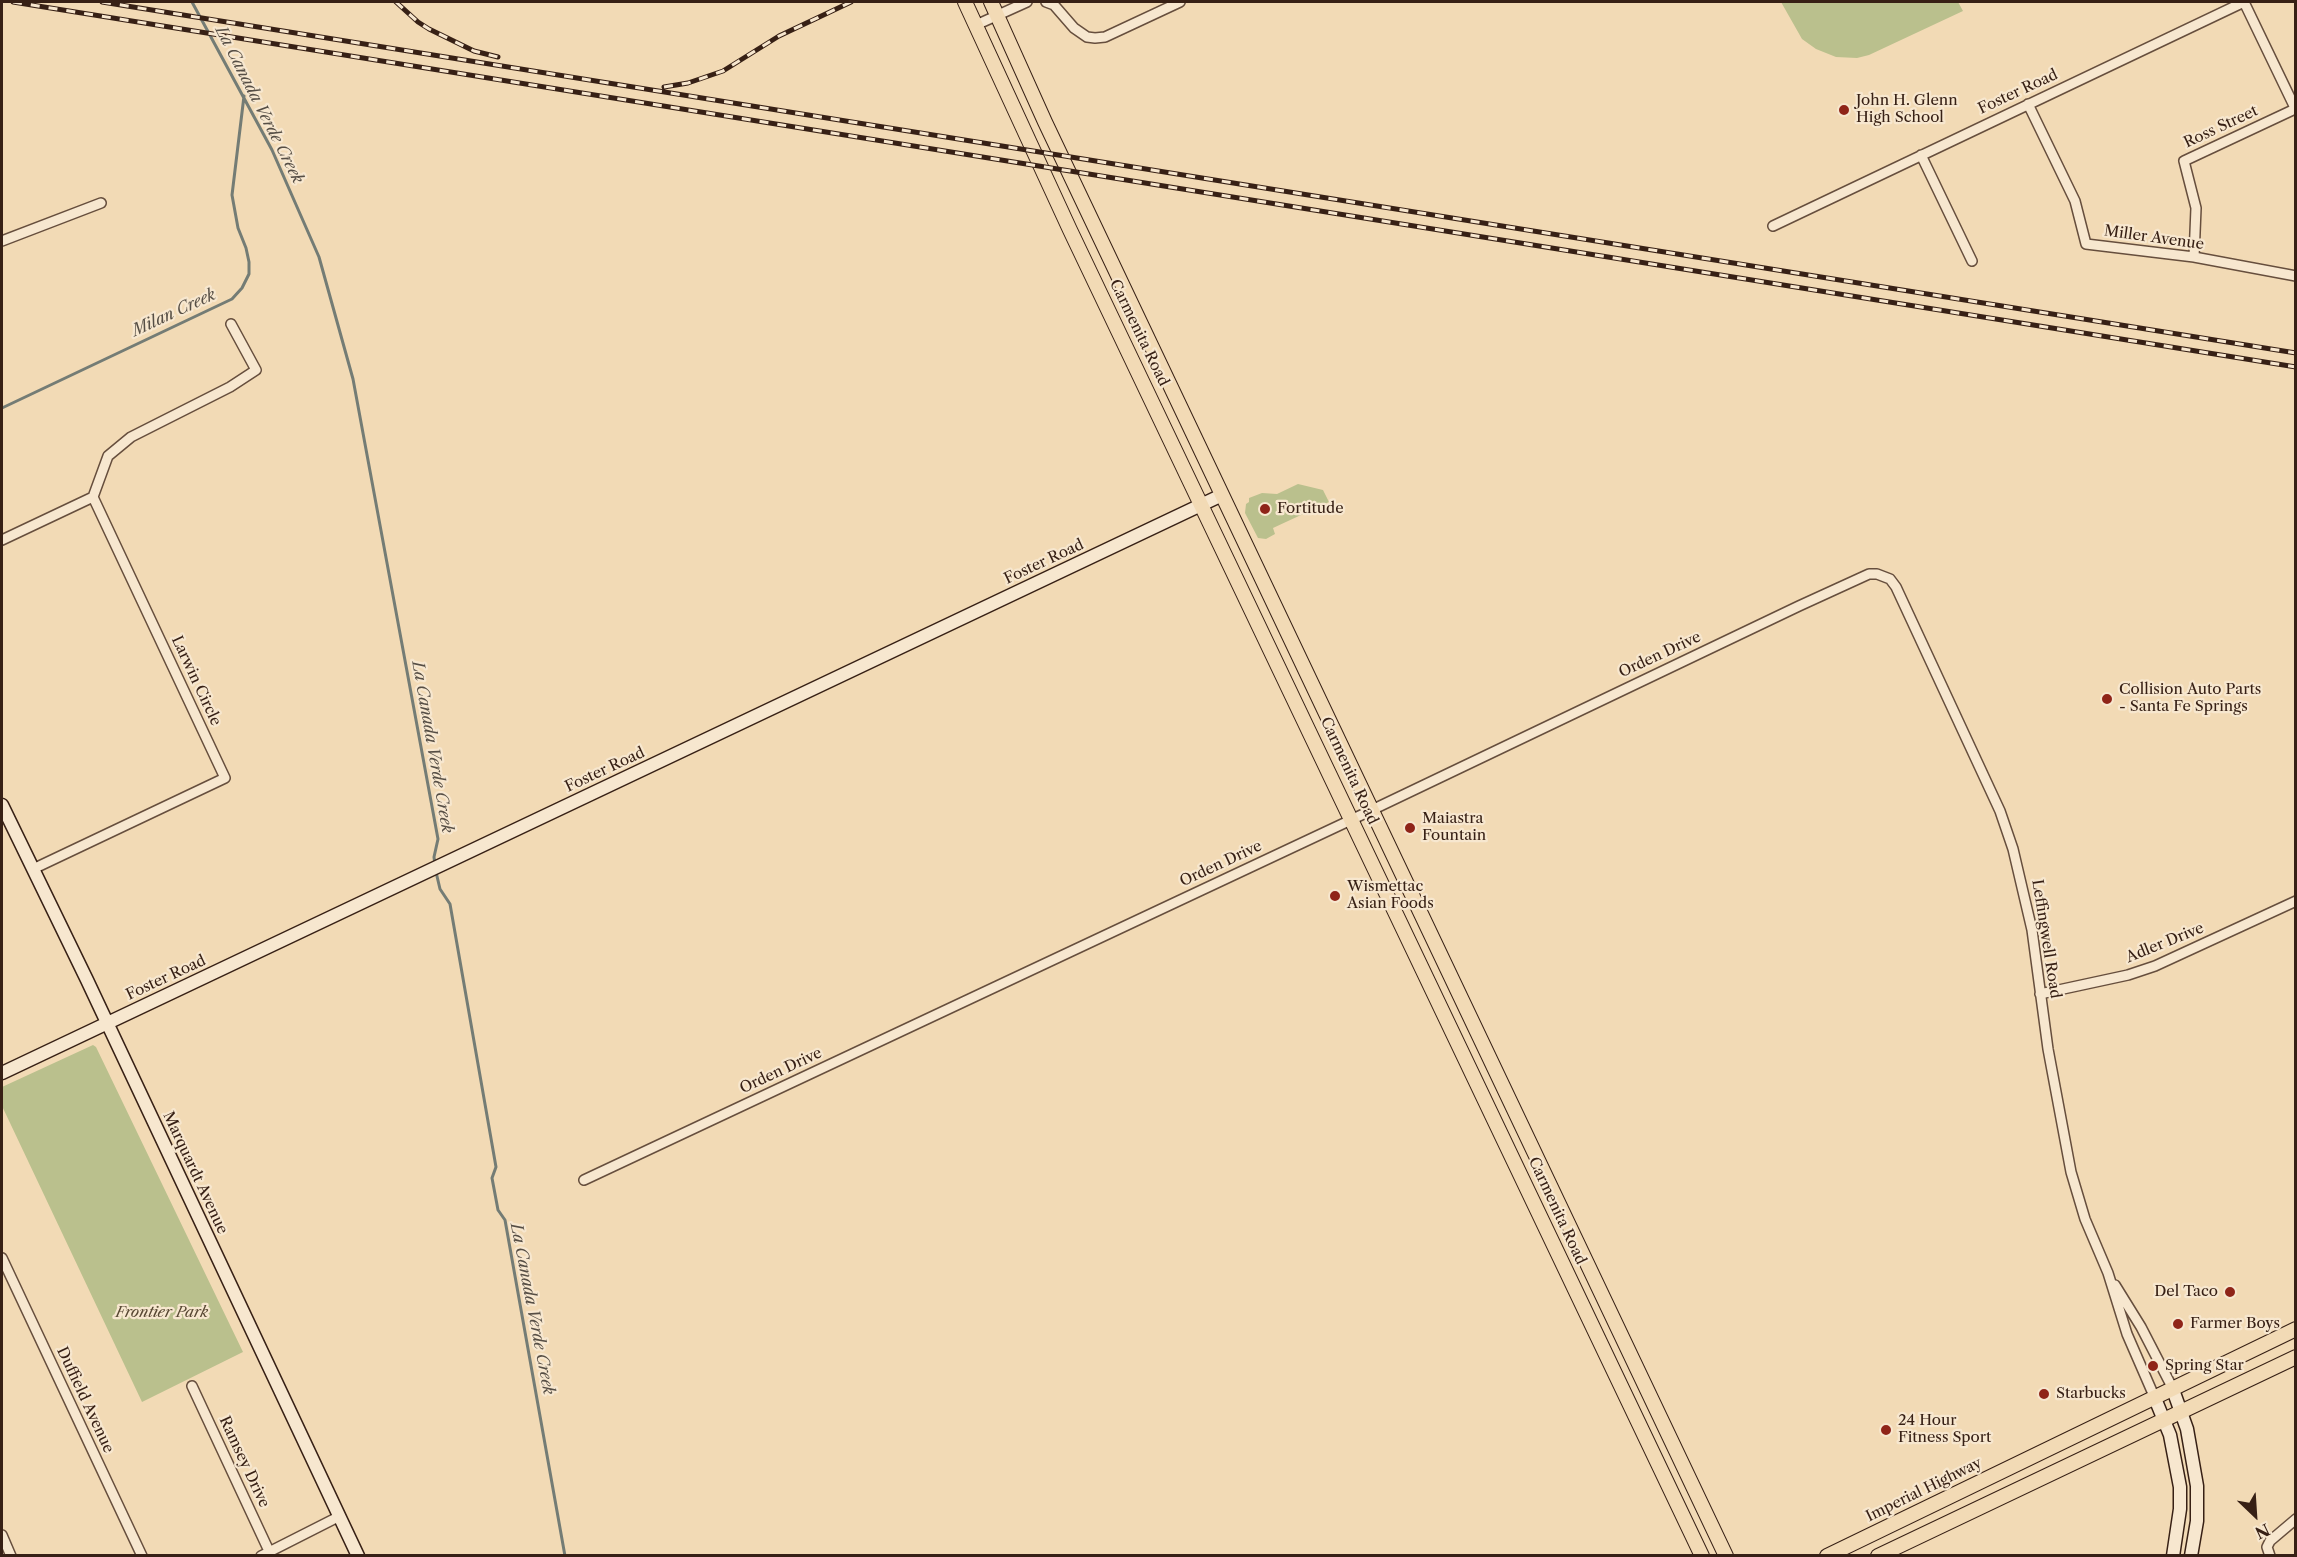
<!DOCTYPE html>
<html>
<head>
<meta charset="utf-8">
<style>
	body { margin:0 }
	#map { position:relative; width:2297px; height:1557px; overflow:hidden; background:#f2dab5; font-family:"Libre Caslon Text",serif }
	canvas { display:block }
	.frame { position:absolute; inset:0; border:3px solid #372015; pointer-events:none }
	.north { position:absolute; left:2225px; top:1485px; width:60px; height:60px; -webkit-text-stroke:4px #f7e7cf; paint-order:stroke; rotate:155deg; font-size:16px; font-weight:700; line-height:24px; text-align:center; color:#372015 }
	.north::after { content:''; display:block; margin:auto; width:21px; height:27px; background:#372015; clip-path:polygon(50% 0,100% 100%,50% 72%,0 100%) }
</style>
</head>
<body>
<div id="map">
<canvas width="2297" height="1557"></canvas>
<div class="frame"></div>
<div class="north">N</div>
</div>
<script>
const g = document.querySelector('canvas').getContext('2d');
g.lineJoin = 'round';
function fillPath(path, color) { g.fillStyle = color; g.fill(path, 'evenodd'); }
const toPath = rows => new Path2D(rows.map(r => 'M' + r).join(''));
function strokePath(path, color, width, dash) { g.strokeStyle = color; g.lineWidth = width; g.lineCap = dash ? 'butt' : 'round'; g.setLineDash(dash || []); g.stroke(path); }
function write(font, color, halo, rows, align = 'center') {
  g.font = font + ' "Libre Caslon Text",serif'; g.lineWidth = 4.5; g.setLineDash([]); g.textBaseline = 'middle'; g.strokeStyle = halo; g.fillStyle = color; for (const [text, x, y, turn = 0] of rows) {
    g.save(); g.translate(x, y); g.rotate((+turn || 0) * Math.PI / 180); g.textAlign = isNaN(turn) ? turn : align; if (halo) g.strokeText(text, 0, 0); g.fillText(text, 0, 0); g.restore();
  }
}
fillPath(toPath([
	[1781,2,1958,2,1963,11,1869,55,1857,58,1836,57,1816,49,1802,39],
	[1298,484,1323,490,1329,502,1273,528,1275,534,1266,539,1258,538,1245,513,1246,504,1249,502,1249,498,1262,493,1277,494],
	[93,1045,96,1047,243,1352,142,1402,2,1106,2,1087]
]), '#bac08d');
strokePath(toPath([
	[192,2,272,150,319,257,353,379,438,839,434,857,435,865],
	[2,408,232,299,242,288,249,274,249,262,246,248,238,228,232,195,244,96],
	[436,872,440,889,450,904,496,1167,492,1178,498,1210,505,1220,565,1556]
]), '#747c75', 3);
const street = toPath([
	[1046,2,1054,5,1074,28,1087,37,1095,38,1105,37,1180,2],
	[2244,2,2296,110],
	[976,25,1027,2],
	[2028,104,2075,201,2086,244,2194,257,2296,276],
	[1921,155,1972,261],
	[1773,226,2244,2],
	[2,241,101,203],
	[2194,257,2196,208,2184,161,2295,109],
	[93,497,108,456,131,437,230,387,256,370,231,324],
	[2,540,93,497,225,778,33,869],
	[2040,994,2128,975,2155,966,2296,901],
	[584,1180,1353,819,1799,606,1869,574,1877,574,1890,579,1896,587,2000,811,2013,849,2032,930,2048,1049,2071,1172,2085,1219,2108,1273,2127,1334,2154,1396],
	[2,1258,142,1556],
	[2115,1285,2141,1327,2172,1387],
	[192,1386,269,1551],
	[2,1535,11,1556],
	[261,1556,340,1516],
	[2270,1556,2267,1547,2270,1541,2296,1519]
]);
const secondary = toPath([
	[2,805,87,980,358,1556],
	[2,1073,1222,495],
	[2172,1387,2187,1429,2197,1486,2197,1521,2191,1556],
	[2154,1396,2170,1435,2180,1487,2180,1509,2173,1556]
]);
const primary = toPath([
	[965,2,1070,230,1702,1556],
	[991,2,1045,122,1726,1556],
	[1827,1556,2296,1329],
	[1878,1556,2296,1357]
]);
strokePath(street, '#664e3d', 12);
strokePath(secondary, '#372015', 15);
strokePath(primary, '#372015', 16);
strokePath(street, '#f7e7cf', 9);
strokePath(secondary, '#f7e7cf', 12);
strokePath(primary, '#f2dab5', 14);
const rail = toPath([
	[13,2,2296,367],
	[102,2,2296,353],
	[396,2,418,22,429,29,474,51,498,57],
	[664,87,688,83,723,71,779,36,851,2]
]);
strokePath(rail, '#372015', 5);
strokePath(rail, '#f7e7cf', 3, [9]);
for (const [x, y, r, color] of [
	[1844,110,6,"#8f2418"],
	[1265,509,6,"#8f2418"],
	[2107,699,6,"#8f2418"],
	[1410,828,6,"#8f2418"],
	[1335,896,6,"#8f2418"],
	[2230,1292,6,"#8f2418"],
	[2178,1324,6,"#8f2418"],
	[2153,1366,6,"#8f2418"],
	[2044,1394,6,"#8f2418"],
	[1886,1430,6,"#8f2418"]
]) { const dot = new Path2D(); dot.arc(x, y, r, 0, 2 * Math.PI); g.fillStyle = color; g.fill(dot); strokePath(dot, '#f7e7cf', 2); }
write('15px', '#372015', '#f7e7cf', [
	["Foster Road",2018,92,-25],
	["Ross Street",2221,127,-25],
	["Miller Avenue",2154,238,8],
	["Carmenita Road",1139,333,64],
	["Foster Road",1044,562,-25],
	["Orden Drive",1660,655,-25],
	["Larwin Circle",196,681,65],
	["Foster Road",605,770,-25],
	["Carmenita Road",1349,771,65],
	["Orden Drive",1221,864,-25],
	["Leffingwell Road",2046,939,81],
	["Adler Drive",2165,943,-22],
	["Foster Road",166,978,-25],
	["Orden Drive",781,1071,-25],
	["Marquardt Avenue",195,1173,65],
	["Carmenita Road",1557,1211,65],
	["Duffield Avenue",85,1400,65],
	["Ramsey Drive",244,1462,65],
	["Imperial Highway",1924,1490,-26]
]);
write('15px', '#372015', '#f7e7cf', [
	["John H. Glenn",1856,101],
	["High School",1856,118],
	["Fortitude",1277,509],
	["Collision Auto Parts",2119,690],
	["- Santa Fe Springs",2119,707],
	["Maiastra",1422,819],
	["Fountain",1422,836],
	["Wismettac",1347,887],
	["Asian Foods",1347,904],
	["Del Taco",2218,1292,"right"],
	["Farmer Boys",2190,1324],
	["Spring Star",2165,1366],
	["Starbucks",2056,1394],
	["24 Hour",1898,1421],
	["Fitness Sport",1898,1438]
], 'left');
write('italic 15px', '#584833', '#f7e7cf', [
	["Frontier Park",162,1313]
]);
write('italic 16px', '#564e45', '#f7e7cf', [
	["La Canada Verde Creek",259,105,63],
	["Milan Creek",174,313,-25],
	["La Canada Verde Creek",432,747,80],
	["La Canada Verde Creek",532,1309,79]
]);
</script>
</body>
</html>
